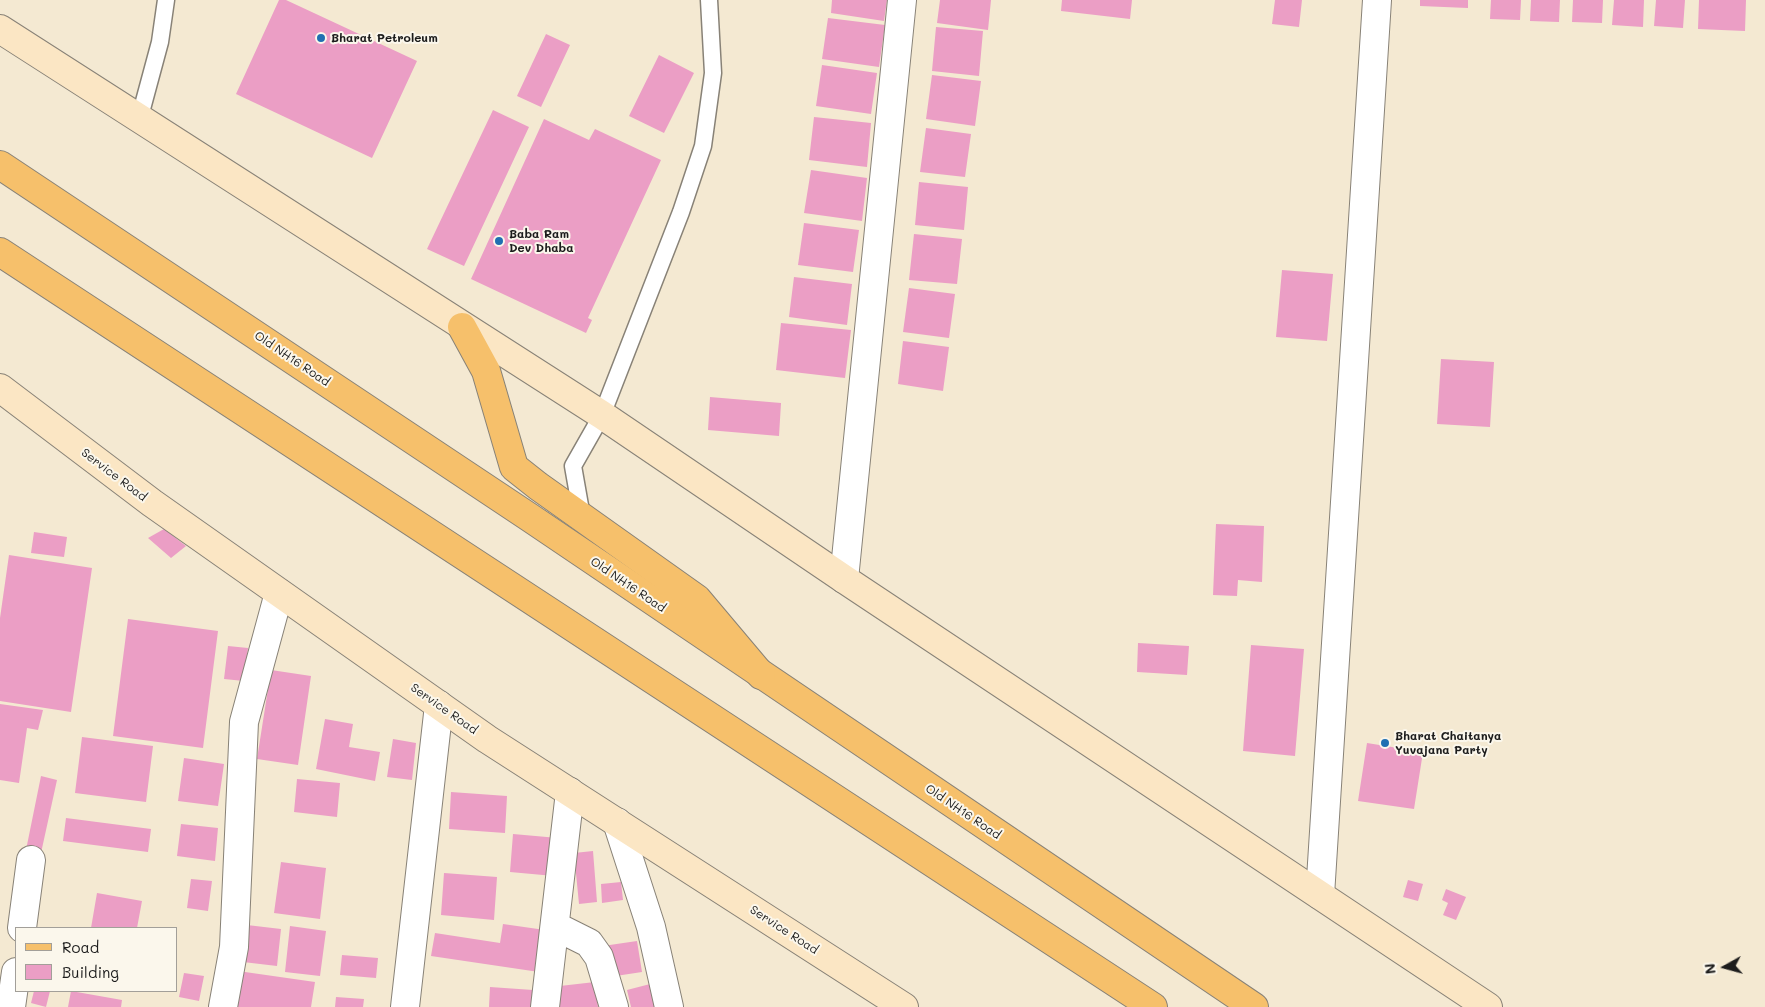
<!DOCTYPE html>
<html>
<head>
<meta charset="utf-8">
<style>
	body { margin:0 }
	#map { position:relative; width:1765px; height:1007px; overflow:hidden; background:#f4e9d2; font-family:Mali,sans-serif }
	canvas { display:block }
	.legend { position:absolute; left:15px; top:927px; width:162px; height:65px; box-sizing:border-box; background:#fbf7ec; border:1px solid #a29f99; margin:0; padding:6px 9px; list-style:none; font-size:15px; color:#1c1c1c }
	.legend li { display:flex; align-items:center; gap:10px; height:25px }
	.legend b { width:25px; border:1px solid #a29f99 }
	.north { position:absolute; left:1700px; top:942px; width:50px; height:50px; -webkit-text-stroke:4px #fbf7ec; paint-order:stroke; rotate:263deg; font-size:14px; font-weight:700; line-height:20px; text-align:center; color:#1c1c1c }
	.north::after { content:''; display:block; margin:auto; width:18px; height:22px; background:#1c1c1c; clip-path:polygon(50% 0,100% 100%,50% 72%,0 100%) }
</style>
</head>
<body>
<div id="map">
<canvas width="1765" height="1007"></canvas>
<ul class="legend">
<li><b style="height:6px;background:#f6c06b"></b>Road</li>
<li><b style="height:14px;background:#eb9ec5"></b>Building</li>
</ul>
<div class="north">N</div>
</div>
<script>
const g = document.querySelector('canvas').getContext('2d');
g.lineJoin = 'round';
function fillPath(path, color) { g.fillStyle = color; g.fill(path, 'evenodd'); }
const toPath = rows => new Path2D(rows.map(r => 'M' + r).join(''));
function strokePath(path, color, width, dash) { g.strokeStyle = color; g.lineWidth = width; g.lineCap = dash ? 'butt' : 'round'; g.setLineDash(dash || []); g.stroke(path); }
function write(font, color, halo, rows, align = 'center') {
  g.font = font + ' Mali,sans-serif'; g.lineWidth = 4; g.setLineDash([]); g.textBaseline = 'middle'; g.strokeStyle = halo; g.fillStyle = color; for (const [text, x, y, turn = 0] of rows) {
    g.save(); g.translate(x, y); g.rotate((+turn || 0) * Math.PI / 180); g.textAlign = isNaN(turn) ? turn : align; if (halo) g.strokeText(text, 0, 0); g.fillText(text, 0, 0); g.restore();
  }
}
fillPath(toPath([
	[279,0,286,0,417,61,372,158,236,94],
	[832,0,887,0,884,21,831,13],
	[940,0,991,0,988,30,937,23],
	[1062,0,1132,0,1130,19,1061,11],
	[1275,0,1302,0,1299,27,1272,24],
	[1420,0,1468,0,1468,8,1420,6],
	[1491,0,1521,0,1520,20,1490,19],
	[1531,0,1560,0,1559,22,1530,21],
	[1573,0,1603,0,1602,23,1572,22],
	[1614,0,1644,0,1643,27,1612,25],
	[1656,0,1685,0,1683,28,1654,26],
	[1699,0,1746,0,1745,31,1698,29],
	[828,18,885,25,879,67,822,59],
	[936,27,983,31,979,76,932,71],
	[546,34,570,45,541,107,517,96],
	[659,55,694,73,664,133,629,116],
	[822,65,877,73,871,114,816,106],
	[932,75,981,81,975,126,926,119],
	[493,110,529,127,464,266,427,249],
	[814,117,871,123,867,167,809,160],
	[544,119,589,140,595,129,661,160,588,318,592,320,586,333,471,279],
	[926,128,971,134,965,177,920,172],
	[811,170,867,178,862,221,804,213],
	[919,182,968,187,964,230,915,225],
	[804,223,859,230,853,272,798,265],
	[914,234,962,239,957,284,909,280],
	[1282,270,1333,274,1327,341,1276,337],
	[794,277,852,284,847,325,789,317],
	[909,288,955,294,949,338,903,332],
	[781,323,851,330,845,378,776,370],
	[903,341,949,347,943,391,898,384],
	[1441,359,1494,362,1490,427,1437,424],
	[710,397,781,403,779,436,708,430],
	[1216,524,1264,526,1262,582,1238,580,1237,596,1213,595],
	[164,529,186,546,171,558,148,538],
	[34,532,67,537,64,557,31,553],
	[9,555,92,568,71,712,0,701,0,618],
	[128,619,218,631,203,748,113,736],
	[1138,643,1189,646,1187,675,1137,672],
	[1251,645,1304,649,1295,756,1243,751],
	[228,646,248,648,244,681,224,679],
	[271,670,311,676,298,765,257,759],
	[0,704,43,710,38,730,27,728,19,783,0,780],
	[325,719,353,724,349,747,380,752,375,781,316,769],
	[82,737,153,746,146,802,75,793],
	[393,739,416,743,412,780,387,777],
	[1367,743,1423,752,1414,809,1358,801],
	[184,758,224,764,218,806,178,801],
	[41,776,57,780,41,853,26,850],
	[297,779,340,783,337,817,294,812],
	[451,792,507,796,505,833,449,829],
	[66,818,151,829,148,852,63,841],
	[181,824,218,828,215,861,177,856],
	[513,834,558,838,554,876,510,872],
	[593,851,597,902,579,904,574,853],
	[281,862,326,868,320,919,274,913],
	[444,873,497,877,494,920,441,915],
	[191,879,212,881,208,911,187,908],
	[1408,880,1423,884,1418,901,1403,897],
	[621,882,623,900,602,903,601,884],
	[1446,889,1466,897,1456,920,1443,915,1448,903,1442,900],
	[97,893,142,901,137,928,91,928],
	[503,924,545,930,539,972,431,956,435,933,500,943],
	[247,925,281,929,277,966,243,962],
	[290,926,326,931,320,976,285,972],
	[637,941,642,972,609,977,603,946],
	[342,955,378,958,376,978,340,975],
	[238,971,315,982,311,1007,233,1007],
	[184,973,204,976,199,1001,179,997],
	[595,982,598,1007,553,1007,551,987],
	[654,983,659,1007,631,1007,627,990],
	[490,987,533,990,531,1007,489,1007],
	[34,991,50,991,46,1007,31,1003],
	[71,991,122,1000,121,1007,68,1007],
	[336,997,364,999,363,1007,335,1007]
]), '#eb9ec5');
const lane = toPath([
	[139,120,160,42,166,0],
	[582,517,573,466,602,415,681,212,703,146,713,73,709,0]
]);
const street = toPath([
	[844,579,902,0],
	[617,822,651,927,669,1007],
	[1320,895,1377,0],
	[555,926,589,943,599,957,614,1007],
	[22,928,31,860],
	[11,1007,16,972],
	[223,1007,234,947,244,722,279,593],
	[405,1007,439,705],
	[545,1007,570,792]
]);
const secondary = toPath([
	[0,29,602,415,844,579,1488,1007],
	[0,388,152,503,487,739,904,1007]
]);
const primary = toPath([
	[0,165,529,517,1254,1007],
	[0,252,1153,1007]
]);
const highway = toPath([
	[462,327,486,371,514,467,538,486,697,599,761,675]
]);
strokePath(lane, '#888277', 19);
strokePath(street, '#888277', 30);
strokePath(secondary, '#888277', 30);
strokePath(primary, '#888277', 30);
strokePath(highway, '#888277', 30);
strokePath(lane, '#fff', 16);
strokePath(street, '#fff', 28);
strokePath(secondary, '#fbe6c4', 28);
strokePath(primary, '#f6c06b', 28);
strokePath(highway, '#f6c06b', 28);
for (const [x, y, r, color] of [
	[321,38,5,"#1f6fb2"],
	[499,241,5,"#1f6fb2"],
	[1385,743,5,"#1f6fb2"]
]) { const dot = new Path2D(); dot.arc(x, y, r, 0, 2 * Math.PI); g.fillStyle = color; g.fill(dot); strokePath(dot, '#fbf7ec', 2); }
write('bold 12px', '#1c1c1c', '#fbf7ec', [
	["Bharat Petroleum",331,38],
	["Baba Ram",509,234],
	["Dev Dhaba",509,248],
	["Bharat Chaitanya",1395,736],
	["Yuvajana Party",1395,750]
], 'left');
write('12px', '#1c1c1c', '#fbf7ec', [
	["Old NH16 Road",292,359,34],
	["Service Road",114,475,37],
	["Old NH16 Road",628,585,34],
	["Service Road",444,709,35],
	["Old NH16 Road",963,812,34],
	["Service Road",784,930,33]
]);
</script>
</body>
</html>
